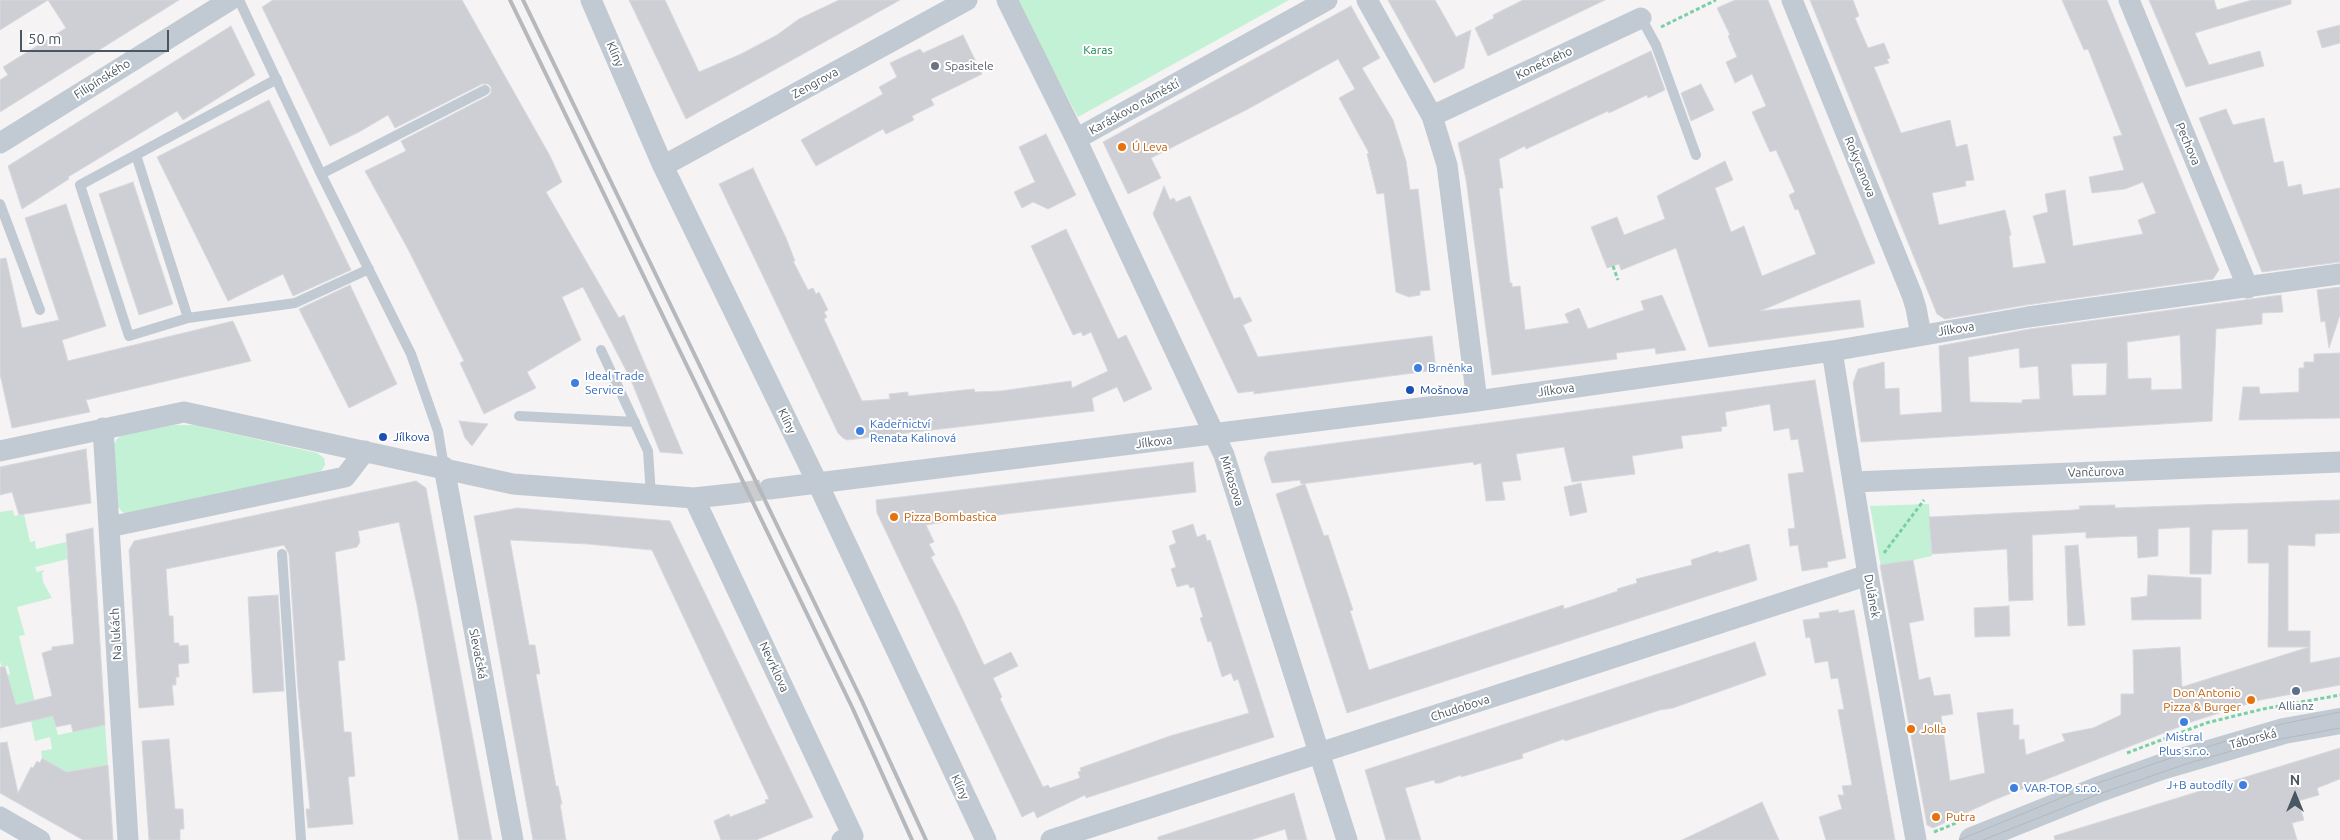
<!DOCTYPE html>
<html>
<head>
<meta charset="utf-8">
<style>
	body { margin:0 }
	#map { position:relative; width:2340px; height:840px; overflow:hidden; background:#f5f3f3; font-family:Ubuntu,sans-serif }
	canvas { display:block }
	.north { position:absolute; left:2270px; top:770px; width:50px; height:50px; -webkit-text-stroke:4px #fff; paint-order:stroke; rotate:0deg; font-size:14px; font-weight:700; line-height:20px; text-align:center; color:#4a5661 }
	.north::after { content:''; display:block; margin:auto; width:18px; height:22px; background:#4a5661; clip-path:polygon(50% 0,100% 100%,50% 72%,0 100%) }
	.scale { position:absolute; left:20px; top:30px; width:149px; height:22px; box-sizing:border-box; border:2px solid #4a5661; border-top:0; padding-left:6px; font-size:15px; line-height:18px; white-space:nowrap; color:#4a5661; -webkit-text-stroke:4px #fff; paint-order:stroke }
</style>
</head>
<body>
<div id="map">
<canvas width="2340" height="840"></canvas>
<div class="north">N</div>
<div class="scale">50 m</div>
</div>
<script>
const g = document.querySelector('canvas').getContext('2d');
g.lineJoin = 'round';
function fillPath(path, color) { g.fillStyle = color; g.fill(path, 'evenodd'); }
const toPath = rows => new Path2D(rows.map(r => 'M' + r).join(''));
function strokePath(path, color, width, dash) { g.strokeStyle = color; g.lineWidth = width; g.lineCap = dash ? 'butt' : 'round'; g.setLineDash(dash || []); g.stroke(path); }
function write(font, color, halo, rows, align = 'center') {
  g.font = font + ' Ubuntu,sans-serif'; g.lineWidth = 4; g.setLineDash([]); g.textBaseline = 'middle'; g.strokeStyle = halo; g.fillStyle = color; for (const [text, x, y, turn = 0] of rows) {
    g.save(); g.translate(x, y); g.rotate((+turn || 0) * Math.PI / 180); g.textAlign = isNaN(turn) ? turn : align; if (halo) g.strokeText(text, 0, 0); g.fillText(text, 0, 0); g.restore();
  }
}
fillPath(toPath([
	[1016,0,1289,0,1078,117],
	[173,425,195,425,317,453,324,458,325,465,319,475,129,514,122,512,117,505,113,446,117,439,122,435],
	[1929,504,1932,556,1881,567,1870,506],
	[13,510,14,516,24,514,30,542,35,541,36,549,66,542,68,559,35,567,37,572,45,570,42,573,43,582,52,598,17,607,25,635,19,636,39,719,53,716,58,735,105,725,108,765,58,773,52,770,54,765,42,758,41,751,52,749,50,737,35,741,31,721,20,723,0,677,10,674,8,666,2,667,0,662,0,512]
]), '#c3f1d5');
const building = toPath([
	[0,0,48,0,0,30,0,0],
	[48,0,179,0,0,112,0,80,8,75,3,67,66,28,48,0],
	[273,0,462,0,550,156,562,182,546,192,619,318,624,315,683,454,660,452,631,380,583,287,562,297,581,340,527,372,536,388,484,414,460,363,464,361,409,251,365,171,406,151,401,141,488,96,491,93,491,87,488,84,482,84,395,128,388,115,359,132,330,146,262,7,273,0],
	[629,0,665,0,699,72,741,54,777,35,799,19,839,0,900,0,686,119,629,0],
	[1388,0,1435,0,1456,37,1471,30,1464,68,1434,83,1388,0],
	[1523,0,1605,0,1488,56,1475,28,1494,18,1493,15,1523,0],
	[1735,0,1768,0,1875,263,1760,311,1860,300,1864,327,1709,347,1676,248,1621,270,1619,264,1607,268,1591,227,1617,217,1624,235,1665,219,1657,196,1725,161,1733,180,1715,188,1731,232,1744,226,1762,276,1816,254,1798,209,1795,210,1789,195,1795,192,1776,150,1770,152,1752,112,1766,106,1752,74,1735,83,1726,62,1737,57,1728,36,1730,35,1717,8,1735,0],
	[1810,0,1853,0,1859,16,1855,18,1868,48,1884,43,1890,58,1887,59,1889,63,1874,67,1901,133,1950,120,1956,147,1967,144,1974,180,1965,181,1966,186,1932,193,1939,225,2005,210,2011,235,2009,236,2013,268,2046,263,2033,216,2048,212,2045,194,2065,190,2073,246,2143,234,2138,220,2156,213,2143,182,2125,189,2092,193,2089,177,2124,170,2113,137,2122,135,2088,49,2084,50,2062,0,2107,0,2219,270,2213,279,2026,305,1945,319,1937,314,1810,0],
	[2149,0,2214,0,2217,10,2252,0,2291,0,2291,4,2195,33,2209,65,2260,51,2264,66,2186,87,2149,0],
	[1351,6,1380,58,1362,68,1393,120,1406,161,1410,190,1418,189,1430,290,1420,291,1420,295,1409,297,1396,292,1384,193,1377,194,1367,154,1369,153,1339,98,1355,89,1338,59,1248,109,1151,158,1161,178,1128,194,1103,142,1351,6],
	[2340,25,2340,43,2322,48,2317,31,2340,25],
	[231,26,255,75,183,120,177,111,68,177,69,179,22,209,8,166,231,26],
	[963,35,982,74,931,99,934,105,912,116,914,120,886,134,883,129,816,166,801,140,883,94,879,87,897,77,890,63,920,49,923,53,963,35],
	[1651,51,1665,90,1648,98,1647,95,1609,113,1608,111,1526,149,1525,146,1499,159,1503,188,1499,188,1510,283,1512,283,1512,287,1520,286,1525,330,1569,323,1565,314,1579,308,1588,329,1644,310,1641,301,1662,295,1686,350,1656,354,1655,348,1616,353,1617,359,1492,375,1466,179,1458,143,1651,51],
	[1701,84,1714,110,1691,121,1681,93,1701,84],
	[269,100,351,270,293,296,283,274,228,301,157,157,269,100],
	[2226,109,2233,125,2264,118,2274,163,2283,161,2288,187,2301,184,2303,195,2340,188,2340,262,2262,272,2199,118,2226,109],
	[1046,134,1076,195,1048,209,1033,202,1022,208,1014,192,1035,182,1019,147,1046,134],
	[753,168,786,238,795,261,793,261,808,290,813,288,816,294,819,292,828,310,824,312,827,317,824,319,862,401,890,399,889,394,908,392,908,396,974,389,975,392,1001,391,1071,381,1072,388,1108,371,1091,332,1083,336,1081,332,1073,335,1031,246,1066,229,1118,339,1126,335,1152,389,1124,402,1117,387,1092,398,1094,411,847,440,843,438,838,433,719,184,753,168],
	[133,182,173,304,139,315,99,194,133,182],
	[1164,186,1170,200,1174,198,1176,202,1190,196,1234,299,1240,297,1252,321,1243,325,1258,357,1432,336,1436,370,1254,394,1254,391,1238,393,1153,214,1164,186],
	[66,204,106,326,62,340,68,361,233,321,251,361,86,400,90,412,12,428,0,374,0,259,6,258,22,328,59,320,25,218,66,204],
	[350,285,397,384,349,408,299,309,350,285],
	[2340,287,2340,315,2329,348,2325,321,2321,322,2317,290,2340,287],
	[2281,295,2283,312,2262,313,2262,324,2216,329,2212,421,1861,442,1853,383,1858,369,1884,362,1885,389,1899,388,1900,415,1942,412,1939,346,2030,329,2281,295],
	[2180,335,2182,389,2151,390,2151,378,2128,379,2127,342,2180,335],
	[2019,348,2020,368,2038,366,2040,399,2022,400,2022,403,1970,402,1968,357,2019,348],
	[2107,363,2106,395,2073,396,2071,364,2107,363],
	[2340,353,2340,418,2239,420,2243,387,2259,387,2260,394,2299,392,2299,368,2304,368,2304,362,2314,362,2314,354,2340,353],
	[1815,380,1846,558,1827,562,1828,567,1802,571,1798,545,1790,546,1788,529,1795,528,1788,474,1804,472,1798,439,1791,440,1789,428,1774,431,1770,404,1725,412,1727,426,1721,427,1722,431,1681,436,1683,448,1632,456,1635,474,1572,482,1564,447,1516,454,1521,480,1502,482,1505,500,1486,501,1481,463,1474,465,1473,462,1301,484,1300,480,1272,483,1264,458,1268,452,1815,380],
	[459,421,488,424,472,446,465,438,459,421],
	[86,449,91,503,19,515,12,492,0,495,0,467,86,449],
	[1193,462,1196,492,962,519,926,525,934,542,929,544,935,555,931,557,956,605,984,665,1011,652,1018,666,993,678,1002,697,1000,699,1043,787,1048,785,1050,788,1080,778,1078,772,1081,771,1080,768,1170,736,1249,713,1238,679,1234,681,1231,673,1222,677,1211,641,1208,642,1200,618,1203,617,1194,587,1190,588,1188,584,1177,587,1171,569,1176,567,1169,546,1176,543,1172,531,1193,524,1197,537,1205,534,1207,541,1210,540,1274,737,1086,798,1085,795,1037,818,1034,811,1022,817,877,513,876,500,1193,462],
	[416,481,426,488,492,840,459,840,417,605,399,522,358,531,360,542,357,547,335,552,345,660,338,661,344,732,351,732,355,776,348,777,353,824,308,828,306,809,310,809,298,690,289,554,284,545,166,569,169,616,173,616,174,643,179,643,179,646,188,645,189,663,178,664,179,677,176,677,176,685,172,685,174,705,139,708,129,550,134,541,416,481],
	[1581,483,1587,512,1570,516,1564,487,1581,483],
	[1305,484,1324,536,1328,535,1353,610,1350,611,1369,670,1563,605,1564,609,1618,591,1617,589,1637,583,1636,579,1692,565,1691,560,1718,551,1719,553,1749,544,1757,580,1347,713,1276,494,1305,484],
	[2340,500,2340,533,2315,534,2315,546,2288,545,2288,631,2310,631,2310,663,2340,657,2340,685,2260,700,2194,721,1994,800,1933,828,1927,825,1880,565,1913,560,1924,620,1909,623,1919,680,1930,677,1934,696,1950,694,1953,714,1941,716,1950,781,1985,773,1977,713,2013,709,2013,725,2019,725,2019,740,2024,739,2026,755,2065,741,2062,734,2093,728,2121,715,2121,694,2134,694,2133,650,2180,647,2182,687,2309,647,2268,647,2269,563,2248,563,2248,529,2212,530,2211,574,2190,574,2190,527,2158,529,2158,556,2138,558,2137,536,2086,538,2086,532,2032,535,2033,600,2009,601,2007,549,1932,554,1929,517,2074,510,2080,509,2079,506,2115,505,2115,508,2340,500],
	[517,508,670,521,813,817,756,840,721,840,714,821,729,814,730,817,766,803,765,800,769,799,652,550,588,544,510,540,529,645,535,645,540,674,536,674,556,786,558,786,562,804,560,804,566,840,533,840,474,516,517,508],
	[93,528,105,725,73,732,71,724,56,727,53,716,0,728,0,667,5,667,16,705,52,696,42,653,52,650,52,647,74,644,66,534,93,528],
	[2078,545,2085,625,2068,626,2065,546,2078,545],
	[2148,575,2201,578,2201,619,2132,620,2131,598,2147,596,2148,575],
	[278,595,284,691,253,693,248,597,278,595],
	[2009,606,2010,636,1975,637,1974,608,2009,606],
	[1838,610,1839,613,1854,610,1895,840,1826,840,1819,817,1842,809,1838,795,1844,795,1842,786,1852,785,1838,710,1844,709,1838,678,1831,679,1828,661,1815,663,1810,637,1806,638,1803,620,1820,618,1819,613,1838,610],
	[1755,642,1766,675,1673,708,1660,710,1565,741,1564,739,1522,754,1523,758,1461,777,1461,775,1440,783,1435,783,1434,780,1405,788,1421,840,1386,840,1365,770,1755,642],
	[169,739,175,809,183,809,184,829,180,829,180,840,149,840,142,741,169,739],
	[7,742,18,793,31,767,33,768,37,761,40,763,42,758,66,772,108,765,113,840,83,840,0,793,0,743,7,742],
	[2340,748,2340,779,2317,788,2319,795,2298,801,2304,820,2292,823,2297,840,2055,840,2054,836,2340,748],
	[1294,793,1307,840,1288,840,1285,829,1251,840,1158,840,1158,837,1294,793],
	[1762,802,1779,840,1682,840,1762,802]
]);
fillPath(building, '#cdcfd5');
strokePath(building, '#d7d9de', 1);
strokePath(toPath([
	[740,493,769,489]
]), '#caccce', 21, [21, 11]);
strokePath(toPath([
	[1661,27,1716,0],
	[1613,266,1618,280],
	[1884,553,1924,500],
	[2127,753,2206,723,2263,709,2340,695],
	[1934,832,1956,823]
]), '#7ad0a6', 3, [4, 2.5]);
strokePath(toPath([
	[239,0,321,174,411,354,438,431,444,467],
	[1641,18,1656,45,1696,155],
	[277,79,80,185,129,336,188,318,295,303,369,269],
	[136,155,188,318],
	[321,174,485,90],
	[0,204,40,310],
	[601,350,648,451,651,495],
	[519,416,635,422],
	[282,554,301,840]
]), '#c1cad2', 10);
strokePath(toPath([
	[591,0,663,166,818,484,986,840],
	[1007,0,1076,139,1224,455,1347,840],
	[1367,0,1432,116,1447,165,1477,401],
	[1792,0,1912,295,1916,308,1921,335],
	[2129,0,2248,288],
	[1432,116,1641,18],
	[1076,139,1327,0],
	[0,143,230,0],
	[663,166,967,0],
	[1832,351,1868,575,1916,840],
	[103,428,128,840],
	[0,451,184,412,513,484,694,498,740,493],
	[444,467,513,840],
	[1853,482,2340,462],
	[769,489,1477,401,1832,351,2028,317,2340,274],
	[694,498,853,836,842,840],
	[109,527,345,477,365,451],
	[0,817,40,840],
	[1051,840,1868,575]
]), '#c1cad2', 21);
strokePath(toPath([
	[1972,840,2097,790,2161,767,2284,731,2340,721]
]), '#c1cad2', 26);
strokePath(toPath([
	[1959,840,2095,784,2171,758,2282,724,2340,712],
	[1983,840,2096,795,2189,763,2260,743,2340,728]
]), '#b5b8bd', 1);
strokePath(toPath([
	[510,0,852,707,912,840],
	[523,0,862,701,926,840]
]), '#b5b8bd', 4);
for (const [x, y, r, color] of [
	[935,66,5,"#6b7280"],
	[1122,147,5,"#e8710a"],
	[1418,368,5,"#3f7fe0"],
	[575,383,5,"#3f7fe0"],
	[1410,390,5,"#1a4fb4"],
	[860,431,5,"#3f7fe0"],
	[383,437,5,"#1a4fb4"],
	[894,517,5,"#e8710a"],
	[2296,691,5,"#5c6f8a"],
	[2251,700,5,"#e8710a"],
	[2184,722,5,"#3f7fe0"],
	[1911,729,5,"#e8710a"],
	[2243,785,5,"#3f7fe0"],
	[2014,788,5,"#3f7fe0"],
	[1936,817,5,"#e8710a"]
]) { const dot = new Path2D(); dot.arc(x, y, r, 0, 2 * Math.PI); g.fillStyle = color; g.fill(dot); strokePath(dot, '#fff', 2); }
write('12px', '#17864f', '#fff', [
	["Karas",1098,50]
]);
write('12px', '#4a5661', '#fff', [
	["Klíny",615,54,67],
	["Konečného",1544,63,-25],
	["Filipínského",102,79,-32],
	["Zengrova",815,83,-29],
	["Karáskovo náměstí",1134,107,-29],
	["Pechova",2188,144,67],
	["Rokycanova",1860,167,68],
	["Jílkova",1956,329,-9],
	["Jílkova",1556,390,-8],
	["Klíny",787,421,64],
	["Jílkova",1154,442,-7],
	["Vančurova",2096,472,-2],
	["Mrkosova",1232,481,72],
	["Dulánek",1872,596,80],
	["Na lukách",116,634,-93],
	["Slevačská",478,654,79],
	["Nevrklova",774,667,65],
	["Chudobova",1460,708,-18],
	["Táborská",2253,739,-15],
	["Klíny",960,787,65]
]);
write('12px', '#5b616d', '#fff', [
	["Spasitele",945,66]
], 'left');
write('12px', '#c56008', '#fff', [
	["Ú Leva",1132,147],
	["Pizza Bombastica",904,517],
	["Don Antonio",2241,693,"right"],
	["Pizza & Burger",2241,707,"right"],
	["Jolla",1921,729],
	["Putra",1946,817]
], 'left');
write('12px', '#366cbe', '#fff', [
	["Brněnka",1428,368],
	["Ideal Trade",585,376],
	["Service",585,390],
	["Kadeřnictví",870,424],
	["Renata Kalinová",870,438],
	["Mistral",2184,737,"center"],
	["Plus s.r.o.",2184,751,"center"],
	["J+B autodíly",2233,785,"right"],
	["VAR-TOP s.r.o.",2024,788]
], 'left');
write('12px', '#164399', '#fff', [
	["Mošnova",1420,390],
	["Jílkova",393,437]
], 'left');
write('12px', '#4e5e75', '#fff', [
	["Allianz",2296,706]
]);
</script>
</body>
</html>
